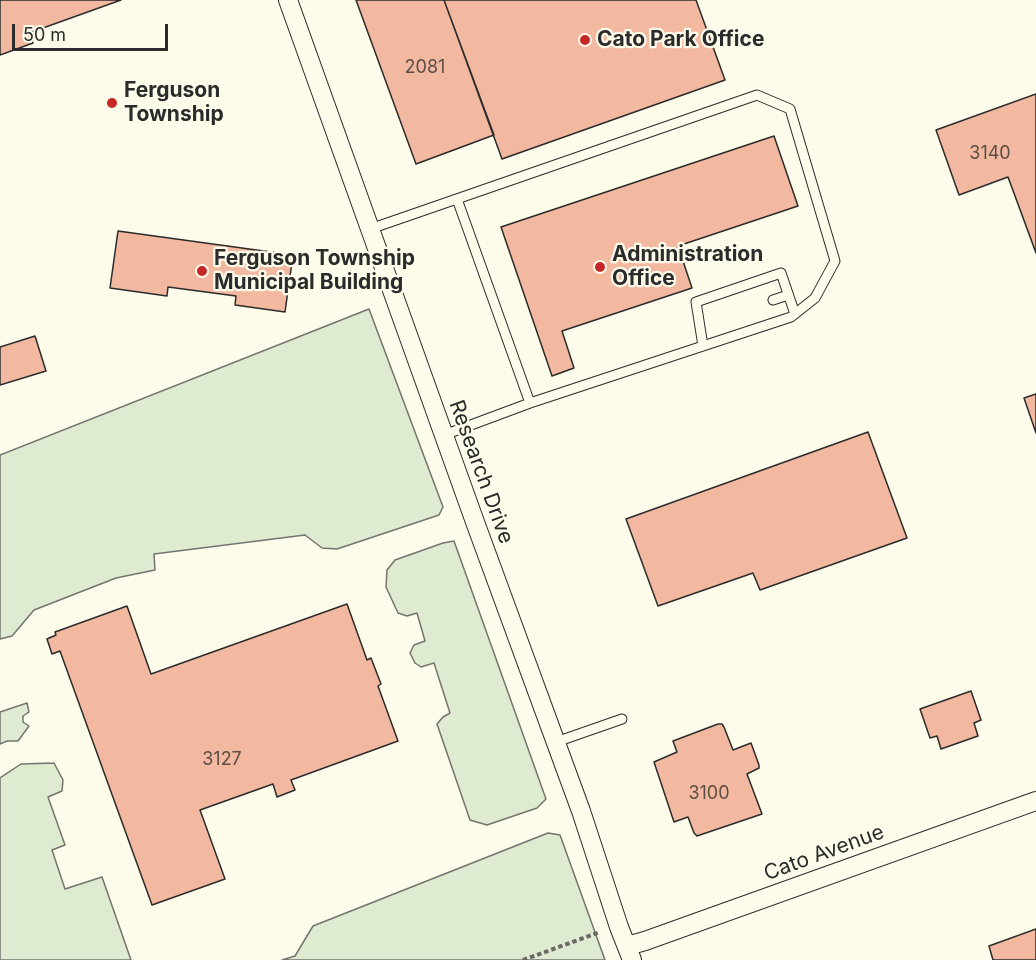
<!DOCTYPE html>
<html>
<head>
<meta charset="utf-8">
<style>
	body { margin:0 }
	#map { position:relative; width:1036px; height:960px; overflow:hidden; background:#fdfbea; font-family:Inter,sans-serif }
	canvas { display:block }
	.scale { position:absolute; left:12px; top:24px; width:156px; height:27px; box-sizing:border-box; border:3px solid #2b2b2b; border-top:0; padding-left:8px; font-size:18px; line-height:21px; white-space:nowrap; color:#2b2b2b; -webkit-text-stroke:4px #fdfbea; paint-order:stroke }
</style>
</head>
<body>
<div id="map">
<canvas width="1036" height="960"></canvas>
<div class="scale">50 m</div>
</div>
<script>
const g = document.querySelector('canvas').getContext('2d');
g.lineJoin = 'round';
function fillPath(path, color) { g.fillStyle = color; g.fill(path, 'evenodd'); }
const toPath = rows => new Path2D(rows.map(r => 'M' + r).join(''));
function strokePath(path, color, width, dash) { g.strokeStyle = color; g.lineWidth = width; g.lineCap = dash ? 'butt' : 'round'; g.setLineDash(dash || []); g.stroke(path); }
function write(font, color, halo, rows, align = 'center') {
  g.font = font + ' Inter,sans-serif'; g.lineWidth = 4.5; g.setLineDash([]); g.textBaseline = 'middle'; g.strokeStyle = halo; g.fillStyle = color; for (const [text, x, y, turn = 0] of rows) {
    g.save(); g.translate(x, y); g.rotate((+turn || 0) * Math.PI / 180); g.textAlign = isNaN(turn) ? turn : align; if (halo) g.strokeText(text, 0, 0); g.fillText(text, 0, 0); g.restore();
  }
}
const green = toPath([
	[369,309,443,507,439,515,337,549,322,548,305,535,154,554,155,570,116,578,34,610,12,636,0,639,0,455,369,309],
	[454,541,546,799,537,808,487,825,470,820,437,724,443,717,450,713,434,663,421,667,415,663,410,653,414,645,425,641,417,613,407,616,398,613,386,587,387,570,395,560,443,543,454,541],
	[27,703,29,712,23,716,23,722,29,726,18,741,7,741,0,744,0,712,27,703],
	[54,763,63,780,62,791,48,797,65,845,52,850,65,889,102,877,131,960,0,960,0,778,21,764,54,763],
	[548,833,560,835,605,960,282,960,295,956,313,926,548,833]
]);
fillPath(green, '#deebd1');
strokePath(green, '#74746e', 1.5);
const building = toPath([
	[0,0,121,0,29,33,33,43,0,55,0,0],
	[356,0,444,0,494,135,416,164,356,0],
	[444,0,696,0,725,80,502,159,444,0],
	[1036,94,1036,253,1008,177,959,195,936,130,1036,94],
	[774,136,798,206,678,246,692,288,562,331,574,368,552,376,501,227,774,136],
	[118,231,293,255,285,312,235,305,236,296,168,287,167,296,110,288,118,231],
	[35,336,46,371,0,385,0,347,35,336],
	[1036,394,1036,433,1024,398,1036,394],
	[868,432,907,538,760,590,753,573,658,606,626,519,868,432],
	[347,604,367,660,371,658,381,684,378,686,398,741,291,780,295,790,277,797,273,784,200,810,225,879,152,905,60,651,52,654,47,639,56,635,55,632,127,606,151,674,347,604],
	[971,691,981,720,974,723,978,736,941,749,937,736,930,738,920,709,971,691],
	[718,724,722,724,724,727,733,750,751,743,759,765,759,768,747,774,762,814,697,836,694,833,688,817,674,822,654,762,677,752,673,741,718,724],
	[1036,929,1036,960,993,960,989,946,1036,929]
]);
fillPath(building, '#f2b8a0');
strokePath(building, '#2b2b2b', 1.5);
const service = toPath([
	[457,199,530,403],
	[370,229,757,95,790,109,835,261,815,298,791,317,530,403,444,435],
	[773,300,788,295],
	[703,346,696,302,781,273,795,314],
	[556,742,622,719]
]);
const minor = toPath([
	[288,0,475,522,581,811,619,927,632,960],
	[627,946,645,941,1036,801]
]);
strokePath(service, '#2b2b2b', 11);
strokePath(minor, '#2b2b2b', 20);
strokePath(toPath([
	[523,960,600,932]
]), '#6a6964', 4, [4.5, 3]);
strokePath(service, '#fdfbea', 9);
strokePath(minor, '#fdfbea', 18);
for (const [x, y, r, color] of [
	[585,40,6,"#c62828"],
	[112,103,6,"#c62828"],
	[600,267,6,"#c62828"],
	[202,271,6,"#c62828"]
]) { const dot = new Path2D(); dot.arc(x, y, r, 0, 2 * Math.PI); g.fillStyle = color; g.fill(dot); strokePath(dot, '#fdfbea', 2); }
write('18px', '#5d4e48', null, [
	["2081",425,68],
	["3140",990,154],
	["3127",222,760],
	["3100",709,794]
]);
write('bold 21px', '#2b2b2b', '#fdfbea', [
	["Cato Park Office",597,40],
	["Ferguson",124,91],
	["Township",124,115],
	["Administration",612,255],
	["Office",612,279],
	["Ferguson Township",214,259],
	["Municipal Building",214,283]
], 'left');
write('21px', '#2b2b2b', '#fdfbea', [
	["Research Drive",481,472,70],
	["Cato Avenue",824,853,-20]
]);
</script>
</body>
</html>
